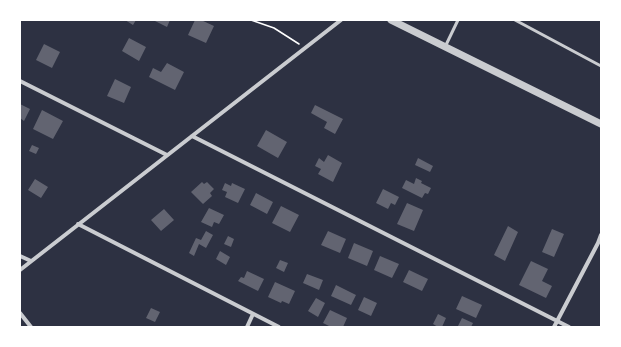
<!DOCTYPE html>
<html>
<head>
<meta charset="utf-8">
<style>
	body { margin:0 }
	#map { position:relative; width:621px; height:347px; overflow:hidden; background:#2d3142; font-family:Arial,sans-serif }
	canvas { display:block }
	.frame { position:absolute; inset:0; border:21px solid #fff; pointer-events:none }
</style>
</head>
<body>
<div id="map">
<canvas width="621" height="347"></canvas>
<div class="frame"></div>
</div>
<script>
const g = document.querySelector('canvas').getContext('2d');
g.lineJoin = 'round';
function fillPath(path, color) { g.fillStyle = color; g.fill(path, 'evenodd'); }
const toPath = rows => new Path2D(rows.map(r => 'M' + r).join(''));
function strokePath(path, color, width, dash) { g.strokeStyle = color; g.lineWidth = width; g.lineCap = dash ? 'butt' : 'round'; g.setLineDash(dash || []); g.stroke(path); }
fillPath(toPath([
	[125,20,136,20,133,25],
	[153,20,170,20,167,27],
	[195,20,201,20,214,26,206,43,188,35],
	[129,38,146,47,139,61,122,51],
	[44,44,60,52,52,68,36,60],
	[167,63,184,72,175,90,149,77,153,68,161,72],
	[115,79,131,87,124,103,107,96],
	[20,104,30,109,24,121,20,118],
	[315,105,343,119,335,134,324,128,327,122,311,113],
	[42,110,63,121,53,139,33,129],
	[266,130,287,142,278,158,257,146],
	[32,145,39,148,36,154,29,151],
	[328,155,342,163,333,182,318,174,321,169,315,166,319,158,324,162],
	[418,158,433,166,430,172,415,165],
	[416,178,422,181,421,183,431,188,428,194,425,193,422,198,402,188,406,180,414,184],
	[35,179,48,187,41,198,28,190],
	[202,182,204,184,207,182,214,189,210,193,212,196,203,204,191,192],
	[225,183,231,186,232,183,245,189,238,203,225,197,227,192,222,190],
	[383,189,399,197,395,205,391,203,388,209,376,203],
	[256,193,273,202,267,214,250,205],
	[407,203,423,210,414,231,397,224],
	[281,206,299,215,290,232,272,223],
	[209,208,224,215,219,224,214,222,212,227,201,222],
	[164,209,174,220,161,231,151,220],
	[508,226,518,232,505,261,494,255],
	[552,229,564,234,554,257,542,252],
	[206,231,213,235,206,248,199,244,194,256,189,253,196,238,201,240],
	[328,231,346,239,340,253,321,245],
	[228,236,234,239,231,247,224,244],
	[354,243,373,251,367,266,348,258],
	[220,251,230,257,226,265,216,259],
	[380,256,399,264,392,278,374,270],
	[280,260,288,263,284,272,276,268],
	[531,261,548,269,542,281,552,286,546,298,519,285],
	[409,270,428,279,422,291,403,282],
	[247,271,264,279,258,291,238,281,241,277,244,278],
	[307,274,323,280,319,290,303,283],
	[275,282,295,291,289,304,282,301,281,303,268,297],
	[336,285,356,295,351,305,331,296],
	[462,296,482,305,476,318,456,309],
	[364,297,377,303,371,316,358,310],
	[316,298,325,303,318,317,308,311],
	[151,308,160,312,155,322,146,318],
	[330,310,347,318,343,327,331,327,323,323],
	[438,314,446,318,442,327,438,327,433,324],
	[462,318,473,323,471,327,460,327,458,326]
]), '#626471');
strokePath(toPath([
	[251,20,274,28,299,44]
]), '#fff', 1.5);
strokePath(toPath([
	[515,20,601,66],
	[445,47,458,20]
]), '#caccd0', 3);
strokePath(toPath([
	[20,81,167,155],
	[192,136,569,327],
	[78,224,279,327],
	[20,256,31,261],
	[20,270,341,20],
	[20,313,31,327],
	[247,327,253,314],
	[554,327,598,243,601,235]
]), '#caccd0', 4);
strokePath(toPath([
	[391,20,601,124]
]), '#caccd0', 7);
</script>
</body>
</html>
